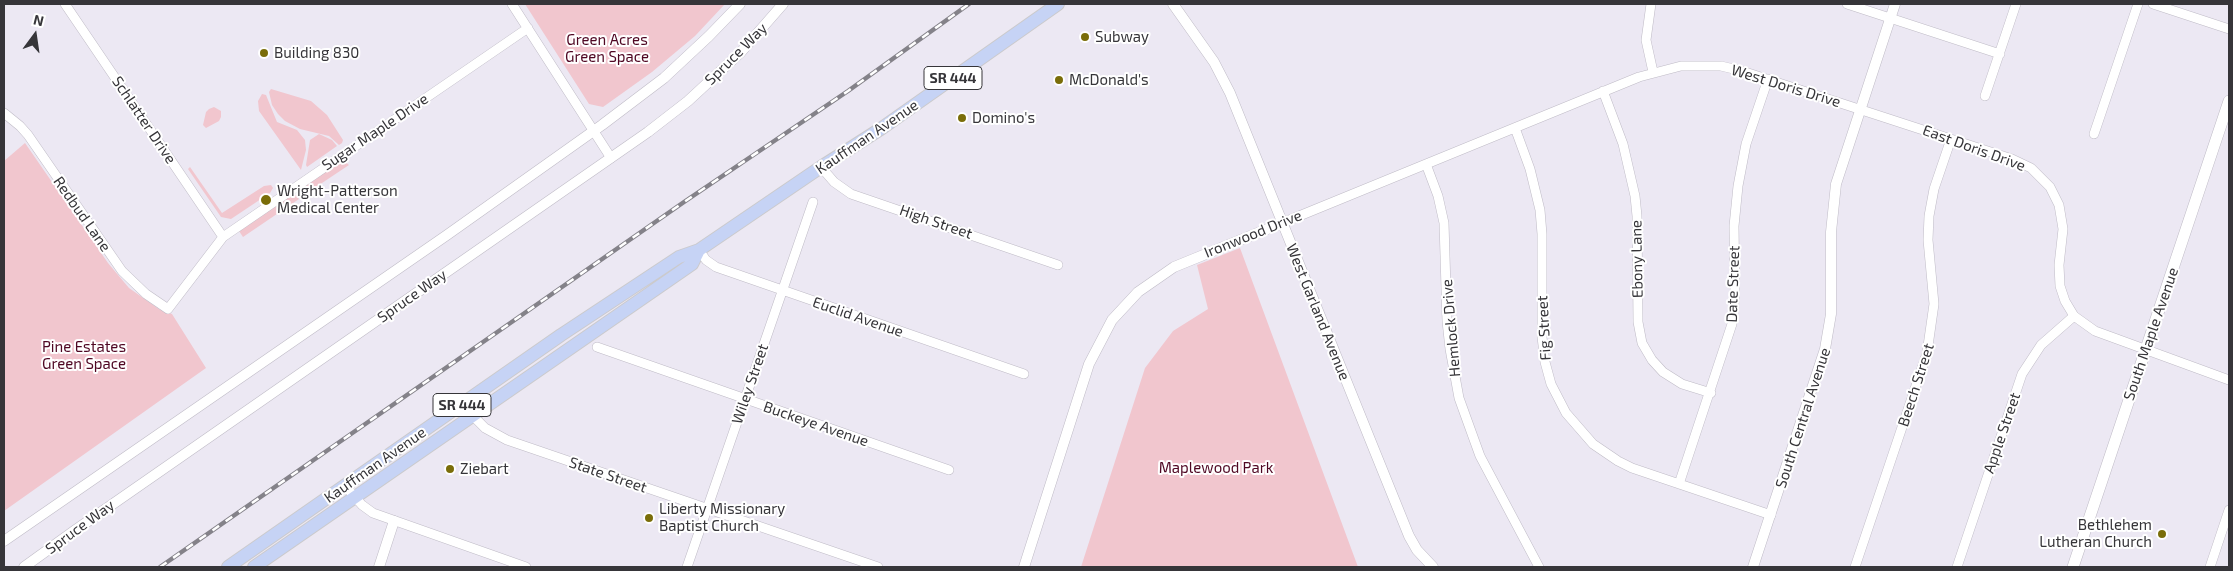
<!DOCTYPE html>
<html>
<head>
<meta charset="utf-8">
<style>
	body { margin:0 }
	#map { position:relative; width:2233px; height:571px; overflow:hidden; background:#ece8f3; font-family:"Exo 2",sans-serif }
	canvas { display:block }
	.frame { position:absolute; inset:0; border:5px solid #363539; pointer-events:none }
	.north { position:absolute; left:10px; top:10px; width:50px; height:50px; -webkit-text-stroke:4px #fff; paint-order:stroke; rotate:14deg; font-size:14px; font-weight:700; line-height:20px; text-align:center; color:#363539 }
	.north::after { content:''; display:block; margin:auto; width:18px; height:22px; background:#363539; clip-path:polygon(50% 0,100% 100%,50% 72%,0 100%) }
</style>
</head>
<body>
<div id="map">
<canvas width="2233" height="571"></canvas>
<div class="frame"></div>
<div class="north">N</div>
</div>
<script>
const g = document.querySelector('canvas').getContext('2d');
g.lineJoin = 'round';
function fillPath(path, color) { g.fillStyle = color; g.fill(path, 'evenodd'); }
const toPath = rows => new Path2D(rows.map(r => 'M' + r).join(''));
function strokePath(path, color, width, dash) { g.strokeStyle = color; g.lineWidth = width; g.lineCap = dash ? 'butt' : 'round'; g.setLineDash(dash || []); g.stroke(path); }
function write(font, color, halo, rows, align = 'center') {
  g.font = font + ' "Exo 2",sans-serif'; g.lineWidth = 4; g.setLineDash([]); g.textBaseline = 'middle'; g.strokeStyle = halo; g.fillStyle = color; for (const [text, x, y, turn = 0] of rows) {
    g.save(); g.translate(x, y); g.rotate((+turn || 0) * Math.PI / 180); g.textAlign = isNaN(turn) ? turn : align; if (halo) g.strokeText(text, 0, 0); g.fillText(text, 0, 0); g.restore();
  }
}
fillPath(toPath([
	[525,4,725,4,695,36,652,72,603,107,589,104],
	[271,89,311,101,327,115,343,140,342,143,339,145,329,136,300,129,285,121,278,114,272,105,269,92],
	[262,94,266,95,277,122,297,130,305,140,306,150,301,170,259,111,258,101],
	[214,107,221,111,221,117,219,121,206,128,203,125,206,112,209,109],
	[319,134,332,140,337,146,307,167,306,165,310,140],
	[25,143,108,263,129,288,159,309,172,314,206,368,4,511,4,161],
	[343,160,349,165,301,197,299,190],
	[190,167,222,213,264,186,271,185,273,188,270,193,231,219,221,217,188,169],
	[293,194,294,196,296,195,299,199,243,237,239,231],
	[1240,248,1358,567,1081,567,1145,368,1173,331,1208,309,1197,265]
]), '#f1c6ce');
const minor = toPath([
	[65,4,223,237],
	[512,4,611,158],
	[1651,4,1646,40,1653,72],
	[1847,4,2000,54],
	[2153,4,2229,29],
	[1603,91,1623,144,1635,196,1637,216,1638,322,1642,343,1652,360,1663,372,1682,384,1711,393],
	[1985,96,2016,4],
	[4,113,20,126,28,135,122,271,146,294,168,309,223,237,528,28],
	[1515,128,1530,169,1540,210,1542,234,1542,337,1545,362,1551,384,1566,413,1593,444,1618,461,1632,468,1771,515],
	[2094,134,2138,4],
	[1426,164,1438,196,1444,223,1447,321,1450,349,1459,398,1480,456,1539,567],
	[821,167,834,182,851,194,1058,265],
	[1282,223,1639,77,1681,66,1721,66,1742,71,2012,159,2031,168,2050,187,2059,205,2063,229,2059,265,2060,286,2065,301,2074,316,2095,331,2229,380],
	[699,250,706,260,716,267,1024,374],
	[597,347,949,470],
	[462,405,485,428,507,440,878,567],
	[1679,484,1732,324,1735,293,1734,226,1738,186,1746,144,1768,79],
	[345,486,362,505,373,513,526,567],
	[687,567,813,202],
	[1855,567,1927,353,1934,304,1928,240,1929,216,1934,189,1951,139],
	[1957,567,2022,374,2041,345,2074,316],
	[2210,567,2229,510]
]);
const tertiary = toPath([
	[1173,4,1214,62,1230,93,1409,536,1417,550,1433,567],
	[4,541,447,235,602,125,664,78,709,36,740,4],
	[24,567,74,531,648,132,688,101,741,52,783,4],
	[379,567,394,521],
	[1024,567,1089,364,1112,320,1138,292,1174,267,1282,223],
	[1753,567,1825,349,1831,314,1831,232,1836,184,1895,4]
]);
const secondary = toPath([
	[2073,567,2229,101]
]);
const primary = toPath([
	[228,567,561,335,679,257,699,250,821,167,882,128,1058,4],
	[254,567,692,264,699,250]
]);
strokePath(minor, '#bfbbc6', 10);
strokePath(tertiary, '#bfbbc6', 11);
strokePath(secondary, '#bfbbc6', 12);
strokePath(primary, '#cbcacc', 14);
strokePath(minor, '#fff', 9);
strokePath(tertiary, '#fff', 10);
strokePath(secondary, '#fff', 11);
strokePath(primary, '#c6d3f5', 12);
const rail = toPath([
	[160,567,684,202,848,91,969,4]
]);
strokePath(rail, '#848289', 4.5);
strokePath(rail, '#fff', 2.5, [8]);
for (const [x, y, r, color] of [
	[1085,37,5,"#7a6d09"],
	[264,53,5,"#7a6d09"],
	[1059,80,5,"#7a6d09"],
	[962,118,5,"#7a6d09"],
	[266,200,6,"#7a6d09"],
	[450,469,5,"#7a6d09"],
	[649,518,5,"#7a6d09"],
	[2162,534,5,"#7a6d09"]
]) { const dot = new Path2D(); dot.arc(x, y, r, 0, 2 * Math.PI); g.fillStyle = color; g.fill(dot); strokePath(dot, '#fff', 2); }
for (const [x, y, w] of [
	[953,78,58],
	[462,405,58]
]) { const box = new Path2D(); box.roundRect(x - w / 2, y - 11.5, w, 23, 4); g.fillStyle = '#fff'; g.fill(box); strokePath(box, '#363539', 1); }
write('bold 14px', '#363539', null, [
	["SR 444",953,78],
	["SR 444",462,405]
]);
write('15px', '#363539', '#fff', [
	["Subway",1095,37],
	["Building 830",274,53],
	["McDonald's",1069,80],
	["Domino's",972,118],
	["Wright-Patterson",277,191],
	["Medical Center",277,208],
	["Ziebart",460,469],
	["Liberty Missionary",659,509],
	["Baptist Church",659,526],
	["Bethlehem",2152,525,"right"],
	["Lutheran Church",2152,542,"right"]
], 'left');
write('15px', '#4f0723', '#fff', [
	["Green Acres",607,40],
	["Green Space",607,57],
	["Pine Estates",84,347],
	["Green Space",84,364],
	["Maplewood Park",1216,468]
]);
write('15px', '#363539', '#fff', [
	["Spruce Way",736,54,-45],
	["West Doris Drive",1786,86,17],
	["Schlatter Drive",144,120,56],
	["Sugar Maple Drive",375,132,-34],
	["Kauffman Avenue",867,137,-34],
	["East Doris Drive",1974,148,20],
	["Redbud Lane",82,214,55],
	["High Street",936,222,19],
	["Ironwood Drive",1253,234,-22],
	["Ebony Lane",1637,259,-91],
	["Date Street",1733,284,-88],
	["Spruce Way",412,296,-35],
	["West Garland Avenue",1318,312,68],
	["Euclid Avenue",858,317,19],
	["Hemlock Drive",1451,328,-95],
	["Fig Street",1544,328,-93],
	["South Maple Avenue",2151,334,-71],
	["Wiley Street",750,384,-71],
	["Beech Street",1916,385,-72],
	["South Central Avenue",1803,418,-72],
	["Buckeye Avenue",816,424,19],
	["Apple Street",2002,433,-71],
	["Kauffman Avenue",375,465,-35],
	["State Street",608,475,19],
	["Spruce Way",80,527,-36]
]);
</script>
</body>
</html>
